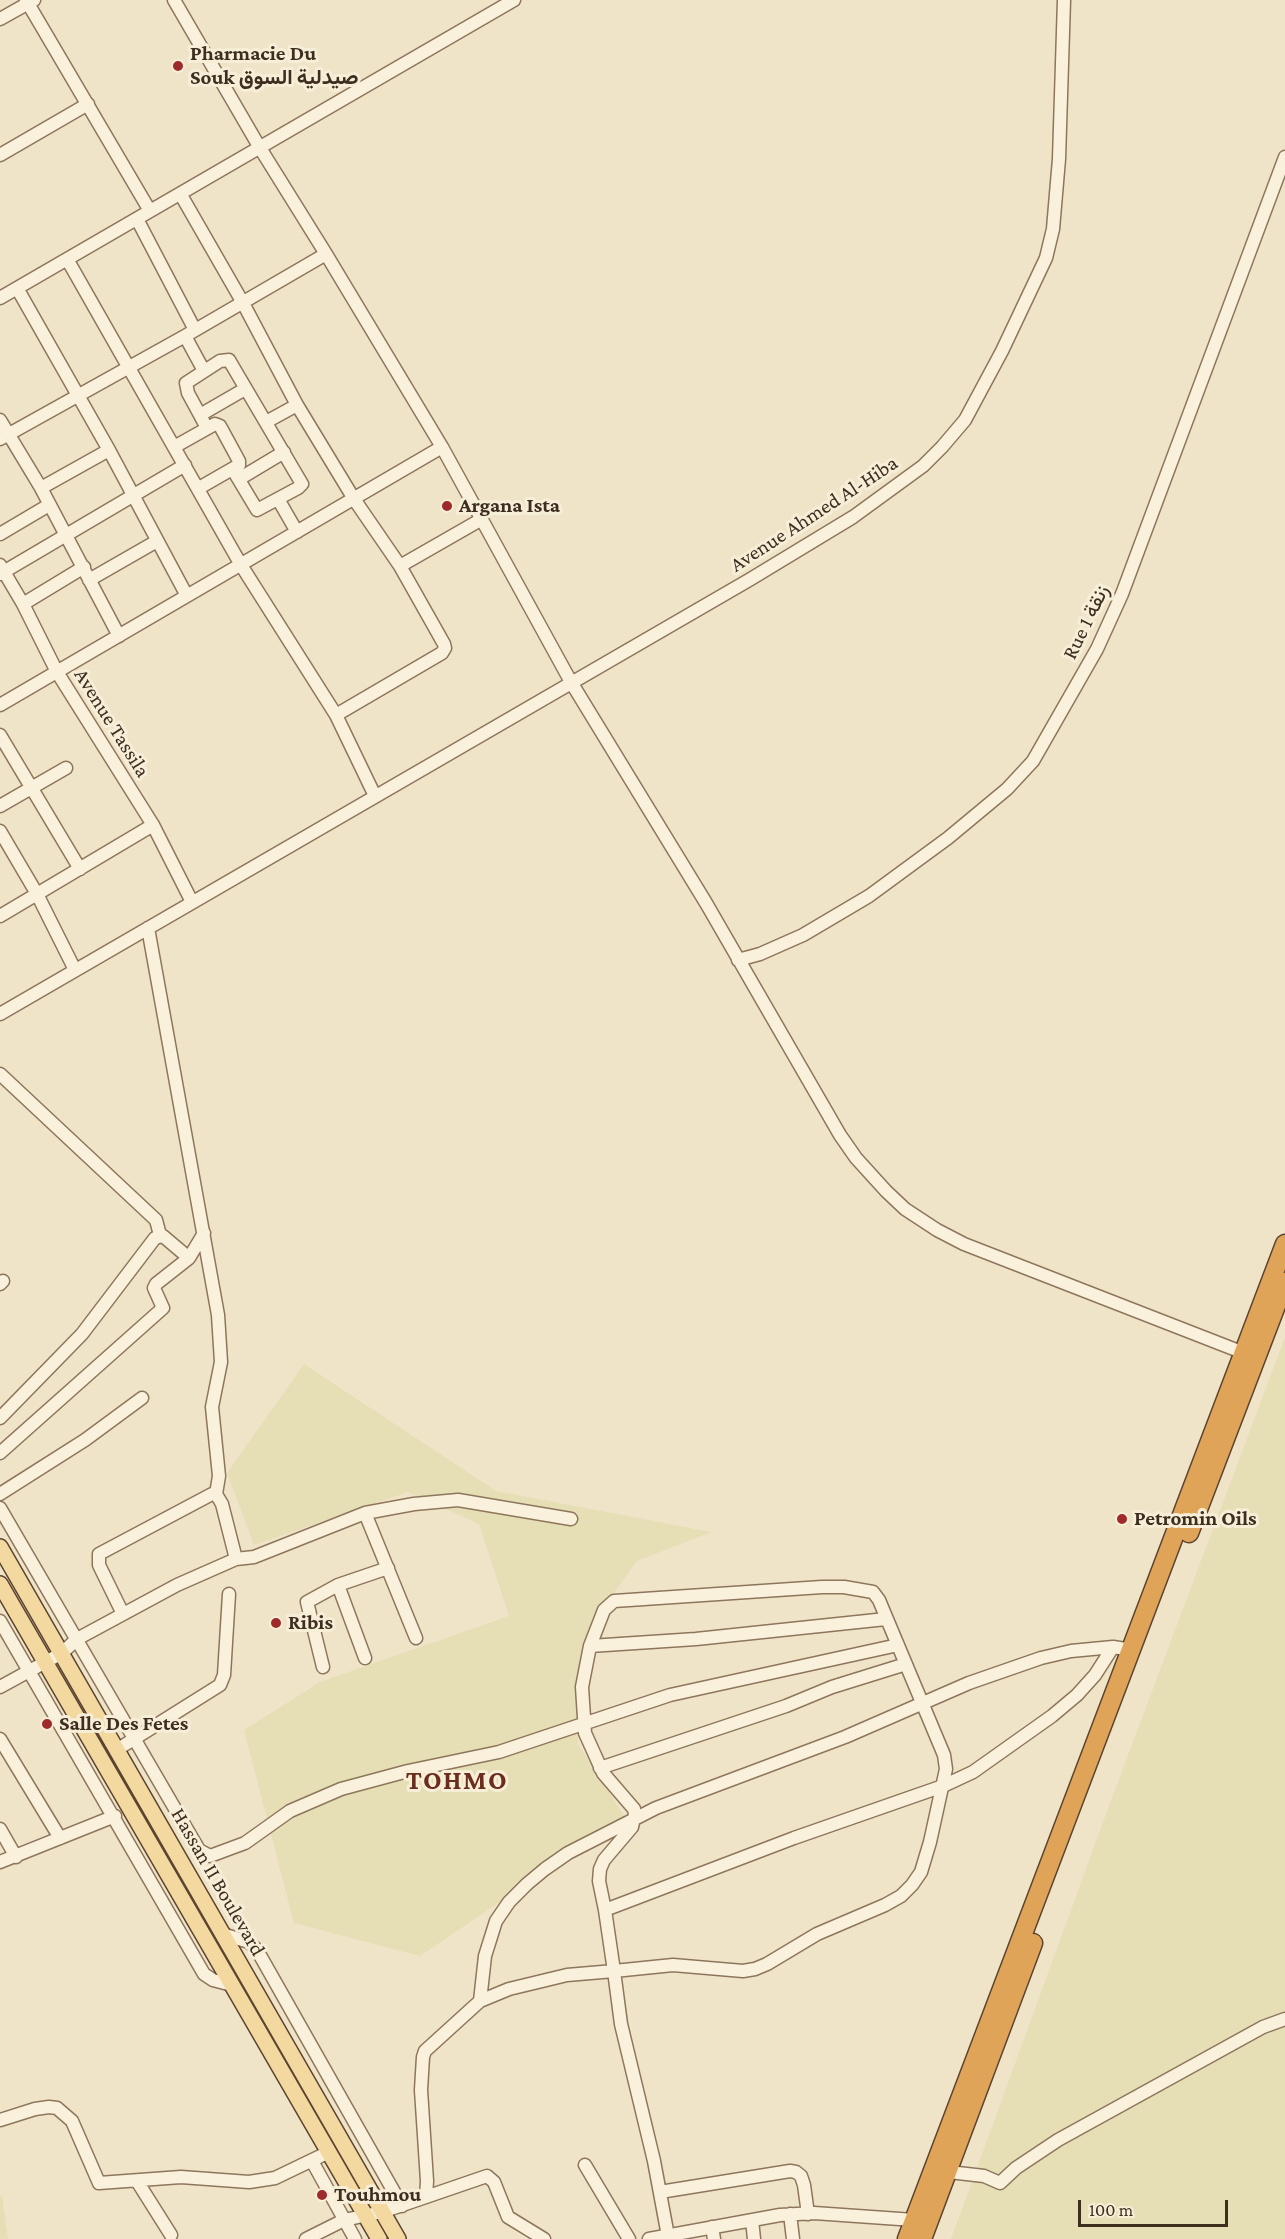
<!DOCTYPE html>
<html>
<head>
<meta charset="utf-8">
<style>
	body { margin:0 }
	#map { position:relative; width:1285px; height:2239px; overflow:hidden; background:#f0e4c8; font-family:"Crimson Pro",serif }
	canvas { display:block }
	.scale { position:absolute; left:1078px; top:2200px; width:150px; height:27px; box-sizing:border-box; border:3px solid #3d2e20; border-top:0; padding-left:8px; font-size:18px; line-height:21px; white-space:nowrap; color:#3d2e20; -webkit-text-stroke:4px #f7eed8; paint-order:stroke }
</style>
</head>
<body>
<div id="map">
<canvas width="1285" height="2239"></canvas>
<div class="scale">100 m</div>
</div>
<script>
const g = document.querySelector('canvas').getContext('2d');
g.lineJoin = 'round';
function fillPath(path, color) { g.fillStyle = color; g.fill(path, 'evenodd'); }
const toPath = rows => new Path2D(rows.map(r => 'M' + r).join(''));
function strokePath(path, color, width, dash) { g.strokeStyle = color; g.lineWidth = width; g.lineCap = dash ? 'butt' : 'round'; g.setLineDash(dash || []); g.stroke(path); }
function write(font, color, halo, rows, align = 'center') {
  g.font = font + ' "Crimson Pro",Vazirmatn,serif'; g.lineWidth = 6; g.setLineDash([]); g.textBaseline = 'middle'; g.strokeStyle = halo; g.fillStyle = color; for (const [text, x, y, turn = 0] of rows) {
    g.save(); g.translate(x, y); g.rotate((+turn || 0) * Math.PI / 180); g.textAlign = isNaN(turn) ? turn : align; if (halo) g.strokeText(text, 0, 0); g.fillText(text, 0, 0); g.restore();
  }
}
fillPath(toPath([
	[1285,1337,1285,2239,951,2239,1110,1803],
	[304,1364,496,1491,711,1532,637,1561,589,1627,581,1686,578,1744,625,1817,420,1956,294,1923,244,1730,320,1682,509,1616,479,1524,408,1492,254,1545,227,1473],
	[2,2195,8,2239,0,2239,0,2196]
]), '#e6deb5');
const minor = toPath([
	[26,0,150,211],
	[174,0,260,148,326,254,442,447,571,682,706,903,840,1135,856,1158,886,1191,905,1209,937,1230,964,1244,1244,1353],
	[0,19,34,0],
	[0,155,88,104],
	[181,195,243,303,297,405,354,499,400,566,444,644,445,648,442,653,336,715],
	[137,219,195,330],
	[67,259,241,565,336,715,375,796],
	[17,288,109,450,187,596],
	[0,298,514,0],
	[185,336,204,371],
	[200,415,245,389],
	[0,420,41,488,119,636],
	[266,422,297,405],
	[207,428,188,393,186,383,220,361,229,360,302,484,298,488,257,510,233,470],
	[0,439,185,336,326,254],
	[174,447,215,424,220,426,239,461,239,465,199,488],
	[239,479,284,452],
	[41,488,109,450],
	[278,499,297,532],
	[0,534,49,505],
	[0,565,23,604,57,672,153,825,192,902],
	[400,566,482,519],
	[0,574,185,465],
	[89,580,157,541],
	[23,604,84,567],
	[0,705,442,447],
	[0,735,80,869],
	[0,806,66,768],
	[0,831,37,894,75,970],
	[0,916,153,825],
	[148,928,218,1315,221,1362,212,1407,219,1476,216,1494],
	[738,960,760,954,803,935,869,896,948,838,1007,789,1033,761,1097,649,1122,594,1285,157],
	[0,1014,749,580,853,517,923,466,942,447,965,420,1002,351,1046,258,1053,229,1059,159,1064,0],
	[0,1074,156,1220,160,1235],
	[0,1284,3,1281],
	[0,1418,82,1334,155,1238,163,1236,189,1258],
	[0,1453,163,1308,154,1288,156,1284,189,1258,204,1233],
	[0,1494,85,1440,142,1398],
	[0,1508,199,1850,210,1856,245,1843,290,1811,341,1789,408,1771,499,1752,670,1695,898,1645],
	[365,1513,416,1638],
	[338,1585,365,1658],
	[123,1614,99,1565,99,1554,212,1494,216,1494,222,1504,236,1559],
	[0,1621,204,1974,213,1980,232,1985],
	[590,1646,696,1639,886,1619],
	[323,1667,307,1602,338,1585,388,1568],
	[0,1687,62,1653,77,1639,177,1585,236,1559,254,1557,365,1513,414,1504,458,1500,571,1519],
	[0,1739,60,1838],
	[118,1749,220,1685,224,1675,229,1594],
	[600,1768,786,1706,832,1687,906,1664],
	[0,1829,16,1857],
	[0,1862,115,1816],
	[605,1910,794,1838,943,1786,973,1772,1052,1716,1077,1695,1095,1675,1113,1647],
	[222,1934,249,1942,257,1950,402,2206],
	[480,2001,485,1956,496,1921,509,1902,527,1884,545,1869,568,1853,656,1808,845,1737,969,1683,1041,1658,1071,1651,1113,1647,1132,1650],
	[0,2120,35,2109,49,2107,57,2108,72,2121,99,2183,181,2177,249,2182,275,2178,329,2152],
	[312,2161,355,2239],
	[585,2165,629,2239],
	[949,2172,984,2176,1000,2183,1016,2168,1058,2140,1263,2027,1285,2019],
	[137,2181,171,2235],
	[660,2192,790,2171,796,2172,801,2176,804,2185,808,2214],
	[426,2197,427,2181,421,2090,423,2057,425,2051,480,2001,509,1989,567,1975,614,1971,673,1965,743,1971,755,1969,767,1964,817,1934,885,1905,901,1896,912,1885,921,1872,930,1842,946,1769,944,1755,879,1600,873,1592,844,1587,822,1587,614,1601,604,1610,590,1646,582,1687,585,1733,603,1773,634,1809,635,1814,632,1827,604,1860,600,1869,599,1881,605,1910,614,1971,621,2024,654,2161,668,2236],
	[790,2214,793,2239],
	[752,2220,754,2239],
	[712,2227,714,2239],
	[306,2239,344,2220,382,2212,487,2176,494,2182,508,2217,544,2239],
	[649,2239,780,2215,814,2213,914,2220]
]);
const major = toPath([
	[0,1547,398,2239],
	[0,1584,379,2239]
]);
const highway = toPath([
	[1189,1533,1285,1282],
	[907,2239,1285,1244],
	[922,2239,1033,1943]
]);
strokePath(minor, '#8d765c', 15);
strokePath(major, '#5b4430', 18);
strokePath(highway, '#5b4430', 21);
strokePath(minor, '#faf1dc', 12);
strokePath(major, '#f3d9a0', 15);
strokePath(highway, '#e0a458', 18);
for (const [x, y, r, color] of [
	[178,66,6,"#9e2a2b"],
	[447,506,6,"#9e2a2b"],
	[1122,1519,6,"#9e2a2b"],
	[276,1623,6,"#9e2a2b"],
	[47,1724,6,"#9e2a2b"],
	[322,2195,6,"#9e2a2b"]
]) { const dot = new Path2D(); dot.arc(x, y, r, 0, 2 * Math.PI); g.fillStyle = color; g.fill(dot); strokePath(dot, '#f7eed8', 2); }
write('bold 21px', '#3d2e20', '#f7eed8', [
	["Pharmacie Du",190,54],
	["Souk صيدلية السوق",190,78],
	["Argana Ista",459,506],
	["Petromin Oils",1134,1519],
	["Ribis",288,1623],
	["Salle Des Fetes",59,1724],
	["Touhmou",334,2195]
], 'left');
write('21px', '#3d2e20', '#f7eed8', [
	["Avenue Ahmed Al-Hiba",814,514,-33],
	["Rue 1 زنقة",1086,622,-64],
	["Avenue Tassila",112,723,58],
	["Hassan II Boulevard",218,1882,60]
]);
g.letterSpacing = '1.5px';
write('bold 27px', '#6b2e1e', '#f7eed8', [
	["TOHMO",457,1781]
]);
g.letterSpacing = '0px';
</script>
</body>
</html>
